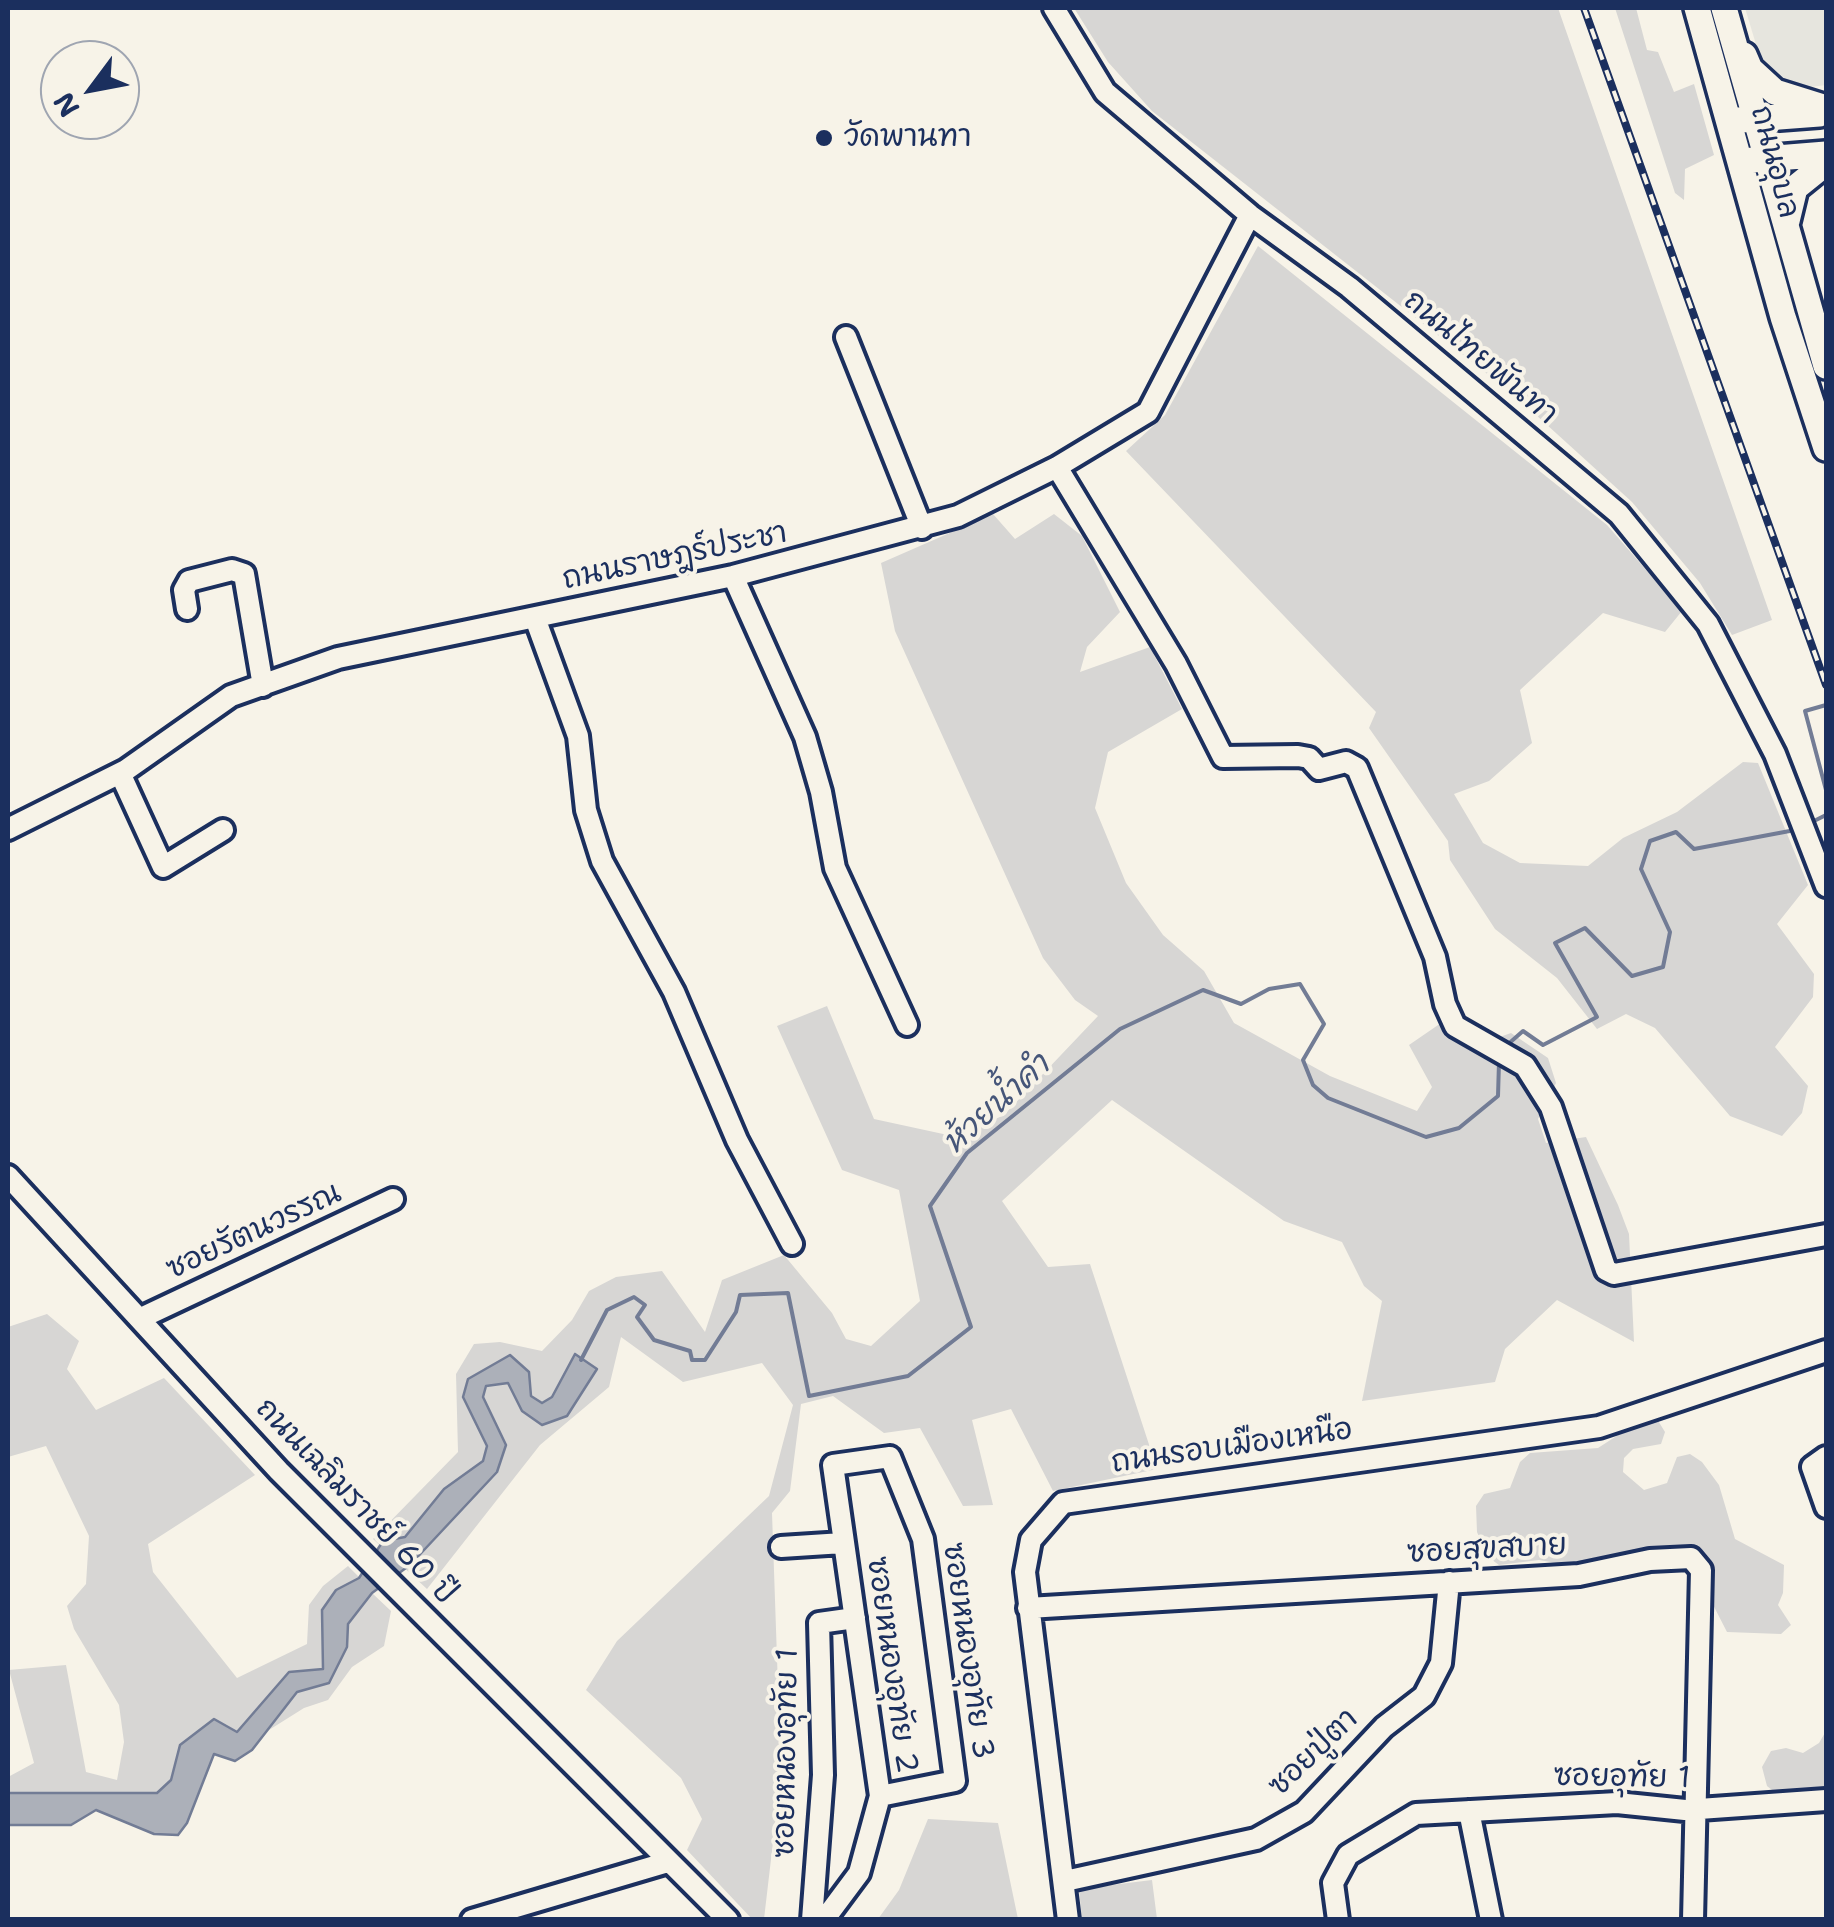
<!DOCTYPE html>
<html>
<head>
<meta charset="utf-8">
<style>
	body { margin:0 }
	#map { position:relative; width:1834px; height:1927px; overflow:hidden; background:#f7f3e8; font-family:"Shantell Sans",sans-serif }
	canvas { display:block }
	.frame { position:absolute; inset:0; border:10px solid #1b2f5e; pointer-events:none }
	.north { position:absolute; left:40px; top:40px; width:100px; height:100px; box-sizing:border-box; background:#f7f3e8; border:2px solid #9fa5b1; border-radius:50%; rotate:238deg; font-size:28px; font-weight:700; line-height:40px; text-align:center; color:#1b2f5e }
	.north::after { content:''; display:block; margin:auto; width:35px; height:45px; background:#1b2f5e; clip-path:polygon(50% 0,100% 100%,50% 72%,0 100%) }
</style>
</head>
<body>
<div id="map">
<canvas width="1834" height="1927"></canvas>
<div class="frame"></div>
<div class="north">N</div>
</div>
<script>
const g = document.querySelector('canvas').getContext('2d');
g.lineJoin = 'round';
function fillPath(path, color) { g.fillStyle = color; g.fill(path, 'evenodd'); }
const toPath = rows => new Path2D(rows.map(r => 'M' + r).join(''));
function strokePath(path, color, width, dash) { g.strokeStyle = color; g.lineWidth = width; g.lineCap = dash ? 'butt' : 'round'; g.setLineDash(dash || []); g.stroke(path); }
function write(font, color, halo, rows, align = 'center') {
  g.font = font + ' "Shantell Sans","Playpen Sans Thai",sans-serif'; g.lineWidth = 8; g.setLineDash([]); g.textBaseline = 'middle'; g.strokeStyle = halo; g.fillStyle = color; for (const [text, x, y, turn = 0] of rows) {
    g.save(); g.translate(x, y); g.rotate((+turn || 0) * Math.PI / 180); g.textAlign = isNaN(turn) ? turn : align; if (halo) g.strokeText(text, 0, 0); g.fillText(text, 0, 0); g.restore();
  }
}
fillPath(toPath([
	[1745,8,1826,8,1826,85,1795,89,1771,70,1758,51]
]), '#e6e5de');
fillPath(toPath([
	[1074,8,1558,8,1772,620,1732,635,1700,583,1632,502,1514,395,1152,111,1108,62],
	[1615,8,1636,8,1647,50,1658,52,1674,92,1694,84,1714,155,1685,169,1684,200,1675,193],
	[1258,246,1607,525,1682,611,1665,632,1603,613,1520,690,1532,743,1489,781,1454,794,1483,843,1520,863,1588,866,1623,838,1677,812,1743,762,1758,763,1808,885,1777,924,1814,974,1813,997,1775,1047,1808,1086,1802,1113,1782,1136,1730,1116,1655,1028,1626,1014,1597,1029,1557,978,1495,929,1450,860,1448,841,1369,728,1376,712,1126,451,1165,415],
	[993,514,1015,539,1054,514,1082,536,1120,612,1087,647,1080,672,1150,647,1182,709,1108,752,1095,808,1126,883,1163,935,1204,971,1234,1023,1330,1076,1417,1111,1432,1087,1409,1045,1441,1023,1497,1038,1511,1033,1548,1058,1556,1083,1538,1119,1546,1143,1586,1137,1618,1205,1629,1234,1634,1342,1557,1300,1505,1349,1495,1382,1362,1401,1382,1301,1364,1286,1342,1242,1284,1221,1112,1100,1002,1201,1048,1267,1090,1264,1157,1469,1053,1491,1011,1409,972,1420,993,1505,963,1506,920,1428,884,1433,833,1396,801,1404,790,1491,772,1513,781,1774,764,1919,752,1919,687,1850,702,1819,681,1778,586,1690,617,1641,769,1496,793,1405,762,1363,683,1382,621,1337,609,1387,540,1445,427,1589,373,1539,458,1452,456,1374,474,1344,500,1342,542,1351,572,1320,589,1291,616,1277,662,1271,705,1332,722,1280,784,1255,832,1313,846,1339,871,1346,920,1301,899,1190,842,1170,777,1026,827,1006,874,1119,957,1137,1004,1115,1098,1016,1075,1000,1043,958,895,631,881,563],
	[47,1314,79,1341,67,1369,96,1410,164,1378,255,1475,148,1544,153,1572,237,1678,307,1644,309,1605,323,1586,348,1566,360,1578,336,1590,322,1610,324,1669,237,1732,214,1720,180,1745,170,1780,157,1793,8,1793,8,1777,34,1763,9,1670,66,1665,86,1772,117,1780,124,1742,119,1705,74,1629,67,1606,86,1584,89,1536,46,1446,8,1457,8,1327],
	[1643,1419,1657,1419,1665,1432,1661,1444,1633,1449,1624,1458,1623,1472,1644,1490,1667,1483,1677,1457,1690,1454,1702,1462,1719,1485,1735,1539,1784,1565,1783,1593,1778,1605,1791,1625,1781,1634,1727,1632,1708,1595,1710,1570,1701,1552,1646,1547,1580,1567,1539,1560,1499,1565,1488,1557,1477,1532,1476,1506,1484,1494,1510,1488,1520,1462,1530,1453,1598,1448],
	[372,1593,391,1611,384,1646,352,1667,328,1700,304,1708,269,1730,297,1692,329,1682,347,1647,347,1624],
	[1826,1731,1826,1789,1777,1794,1767,1786,1762,1767,1771,1751,1786,1748,1803,1753,1819,1743],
	[928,1819,998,1823,1018,1919,878,1919,899,1890],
	[1152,1880,1157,1919,1082,1919,1079,1889]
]), '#d7d6d4');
const water = toPath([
	[575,1354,597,1369,567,1416,542,1425,522,1411,508,1383,486,1386,483,1397,506,1445,497,1472,410,1565,372,1593,348,1624,347,1647,329,1683,297,1692,252,1750,235,1761,214,1754,187,1823,178,1835,154,1834,96,1810,71,1825,8,1825,8,1793,157,1793,171,1780,180,1745,214,1719,237,1732,289,1672,323,1669,322,1610,336,1590,359,1578,383,1541,405,1537,444,1489,483,1461,487,1446,463,1397,468,1379,510,1355,529,1372,531,1396,542,1403,552,1397,575,1354]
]);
fillPath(water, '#acb0b9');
strokePath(water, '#727c95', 2.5);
strokePath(toPath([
	[1826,705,1805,711,1826,790],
	[1808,824,1826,815],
	[1506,1046,1523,1031,1543,1045,1597,1017,1555,943,1585,928,1632,976,1663,967,1670,932,1641,869,1650,841,1676,832,1694,849,1795,830],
	[581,1360,607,1310,634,1297,645,1305,637,1317,654,1340,690,1351,692,1360,705,1360,736,1312,740,1295,788,1293,809,1396,908,1376,971,1327,930,1206,967,1153,1120,1029,1203,990,1241,1004,1269,989,1300,984,1324,1024,1303,1060,1313,1085,1328,1098,1426,1137,1459,1128,1498,1096,1499,1062]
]), '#727c95', 4);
const minor = toPath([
	[1054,8,1105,92,1250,215,1349,287,1619,514,1708,624,1775,754,1826,886],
	[846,337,922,528],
	[1057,467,1176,664,1223,757,1298,756,1309,758,1319,769,1346,762,1357,768,1435,957,1445,1004,1455,1026,1525,1066,1551,1107,1606,1270,1614,1274,1826,1235],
	[733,576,805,737,821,792,835,868,907,1025],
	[187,609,184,590,189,581,232,570,244,574,263,686],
	[535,618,578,736,586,810,602,861,674,992,737,1140,792,1244],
	[120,773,163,867,223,830],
	[8,829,126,770,231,696,338,658,733,576,958,516,1057,467,1148,412,1250,215],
	[8,1176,279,1471,728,1920],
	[141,1318,393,1199],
	[1826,1457,1812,1467,1826,1507],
	[781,1547,843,1543],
	[1028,1608,1579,1575,1650,1560,1691,1558,1701,1570,1693,1920],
	[1469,1811,1491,1920],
	[1065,1881,1256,1839,1304,1812,1384,1727,1424,1696,1441,1663,1449,1582],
	[472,1920,668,1862],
	[812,1920,823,1775,819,1623,855,1618],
	[824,1920,859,1873,880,1796,833,1465,890,1457,923,1539,955,1781,880,1796],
	[1068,1920,1025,1572,1031,1540,1063,1503,1599,1427,1826,1351],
	[1338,1920,1333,1883,1348,1855,1416,1814,1617,1803,1685,1810,1826,1800]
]);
const major = toPath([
	[1697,8,1783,317,1826,448],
	[1724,8,1826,366],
	[1744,55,1750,69,1775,92,1826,108],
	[1739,120,1819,114],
	[1752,160,1826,154],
	[1787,221,1795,188,1826,163]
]);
strokePath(minor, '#1b2f5e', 28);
strokePath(major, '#1b2f5e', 32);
strokePath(minor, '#f7f3e8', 20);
strokePath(major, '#f7f3e8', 25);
const rail = toPath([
	[1584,8,1826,685]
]);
strokePath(rail, '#1b2f5e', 8);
strokePath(rail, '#f7f3e8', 4, [11]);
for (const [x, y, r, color] of [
	[824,138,10,"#1b2f5e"]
]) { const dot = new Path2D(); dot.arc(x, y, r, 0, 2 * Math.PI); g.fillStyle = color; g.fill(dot); strokePath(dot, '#f7f3e8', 4); }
write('30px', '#1b2f5e', '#f7f3e8', [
	["วัดพานทา",844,138]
], 'left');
write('30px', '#1b2f5e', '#f7f3e8', [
	["ถนนอุบล",1774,162,75],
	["ถนนไทยพันทา",1480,358,40],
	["ถนนราษฎร์ประชา",675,557,-12],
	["ซอยรัตนวรรณ",254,1232,-25],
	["ถนนรอบเมืองเหนือ",1232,1447,-8],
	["ถนนเฉลิมราชย์ 60 ปี",355,1502,46],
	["ซอยสุขสบาย",1487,1550,-3],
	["ซอยหนองอุทัย 3",967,1651,82],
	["ซอยหนองอุทัย 2",891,1665,82],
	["ซอยหนองอุทัย 1",787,1753,-89],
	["ซอยปู่ตา",1314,1753,-44],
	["ซอยอุทัย 1",1622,1778,1]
]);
write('italic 32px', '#465679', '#f7f3e8', [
	["ห้วยน้ำคำ",997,1105,-42]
]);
</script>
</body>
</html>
